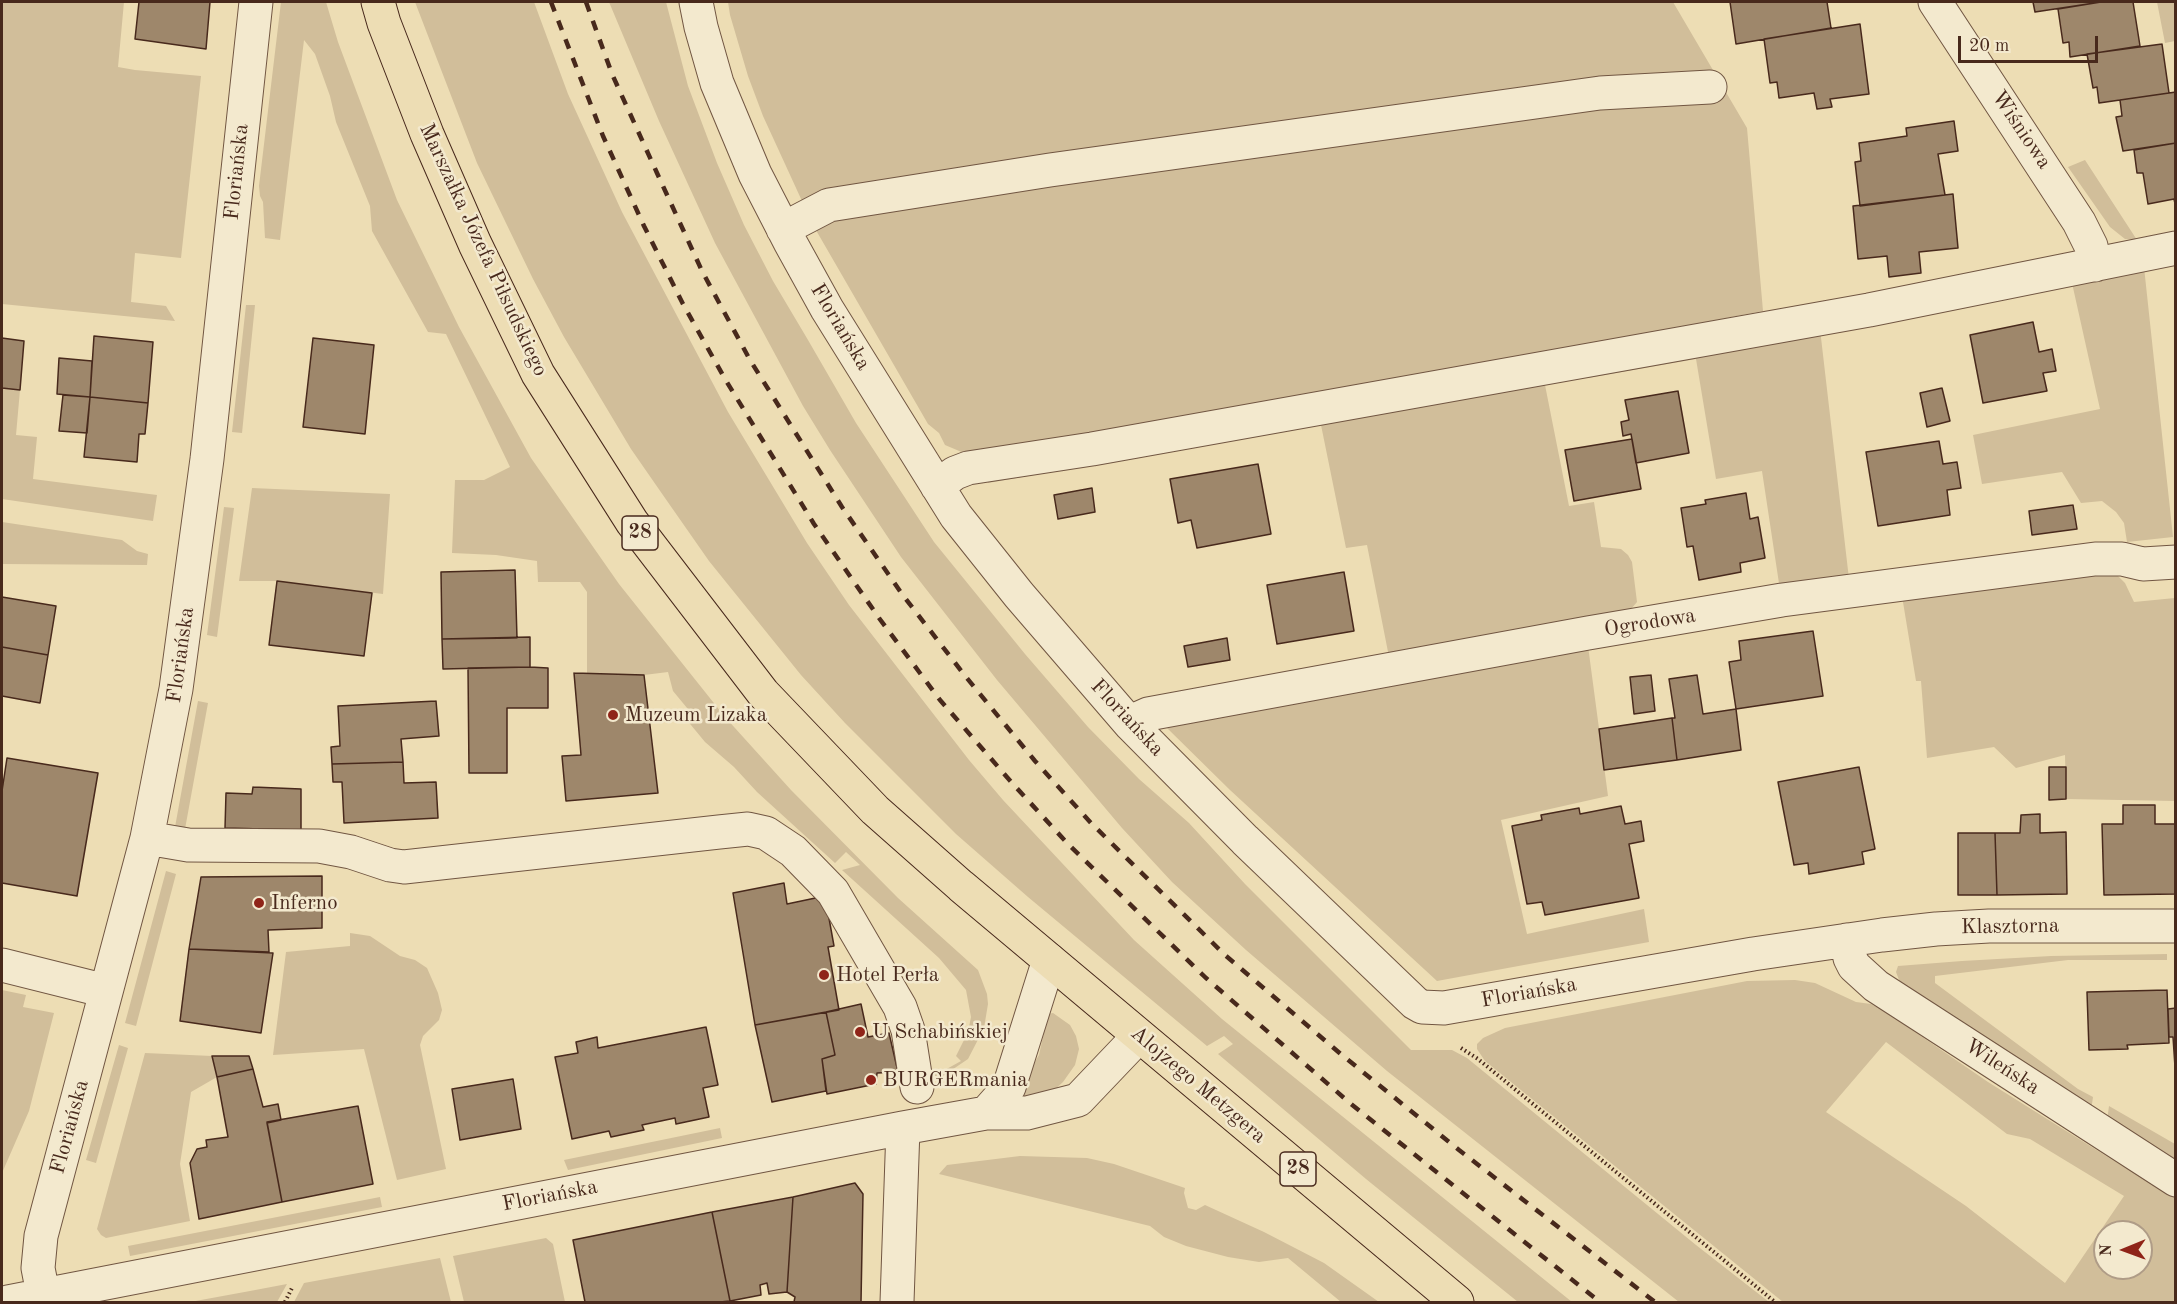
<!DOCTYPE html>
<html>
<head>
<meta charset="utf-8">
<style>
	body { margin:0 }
	#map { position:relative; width:2177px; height:1304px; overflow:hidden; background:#edddb4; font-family:"Old Standard TT",serif }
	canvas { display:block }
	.frame { position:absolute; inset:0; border:3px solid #48291c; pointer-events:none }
	.north { position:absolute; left:2093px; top:1220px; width:60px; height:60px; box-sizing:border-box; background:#f3e9ce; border:2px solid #af9c87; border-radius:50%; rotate:269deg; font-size:16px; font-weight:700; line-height:24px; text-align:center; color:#48291c }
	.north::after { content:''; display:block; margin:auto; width:21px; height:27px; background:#8f2418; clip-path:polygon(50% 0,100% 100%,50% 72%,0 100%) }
	.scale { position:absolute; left:1958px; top:36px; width:140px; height:27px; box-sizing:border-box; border:3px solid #48291c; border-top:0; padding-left:8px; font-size:18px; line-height:21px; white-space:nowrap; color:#48291c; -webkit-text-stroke:4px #f3e9ce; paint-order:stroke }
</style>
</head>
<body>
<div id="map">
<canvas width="2177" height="1304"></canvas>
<div class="frame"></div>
<div class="north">N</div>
<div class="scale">20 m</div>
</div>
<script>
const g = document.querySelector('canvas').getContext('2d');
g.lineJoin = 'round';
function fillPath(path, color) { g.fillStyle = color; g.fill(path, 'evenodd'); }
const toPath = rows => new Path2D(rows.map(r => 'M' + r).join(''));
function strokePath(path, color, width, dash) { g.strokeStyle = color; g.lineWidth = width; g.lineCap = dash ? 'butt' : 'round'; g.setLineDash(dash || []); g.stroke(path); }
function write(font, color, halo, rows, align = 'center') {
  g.font = font + ' "Old Standard TT",serif'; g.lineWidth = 5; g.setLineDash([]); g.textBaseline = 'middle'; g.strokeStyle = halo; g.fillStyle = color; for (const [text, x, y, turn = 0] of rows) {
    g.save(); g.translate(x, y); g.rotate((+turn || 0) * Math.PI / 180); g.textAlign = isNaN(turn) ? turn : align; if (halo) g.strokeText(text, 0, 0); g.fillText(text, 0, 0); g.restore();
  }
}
fillPath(toPath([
	[2,2,124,2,118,67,135,70,201,76,181,258,135,253,131,302,166,306,175,321,2,304],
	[281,2,326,2,338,42,397,200,459,327,531,458,619,584,725,717,791,790,898,898,978,970,987,994,988,1004,984,1028,968,1059,937,1080,930,1080,930,1075,943,1071,961,1061,956,1056,968,1032,971,1017,966,990,939,958,842,870,860,865,846,852,835,863,757,792,734,767,705,742,686,719,692,714,673,691,668,672,644,675,587,674,587,592,580,582,538,582,537,561,496,555,452,553,455,480,484,480,510,467,446,334,428,332,372,231,370,206,336,122,330,96,315,54,304,40,280,240,265,238,263,202,260,196,259,186],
	[415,2,534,2,568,94,622,212,728,412,807,543,849,605,969,760,1003,800,1134,940,1222,1019,1572,1302,1518,1302,1366,1179,1218,1054,1233,1044,1224,1036,1207,1046,1028,897,956,834,845,723,801,675,709,561,665,498,631,449,564,337,533,279,477,163],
	[609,2,666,2,688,86,717,163,744,225,773,281,808,340,856,423,934,542,1025,654,1088,727,1139,779,1189,823,1245,884,1411,1050,1452,1050,1467,1058,1696,1245,1769,1302,1679,1302,1387,1071,1246,950,1172,882,1122,828,997,680,901,557,830,450,803,406,715,243,659,121],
	[728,2,1673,2,1747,128,1763,311,1355,389,964,453,945,445,939,433,928,424,813,225,763,116,748,76,730,15],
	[2157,2,2175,2,2175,41,2165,43],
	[2085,160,2137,240,2125,239,2110,227,2068,167],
	[2144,267,2173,537,2127,542,2124,523,2116,512,2102,501,2081,503,2062,472,1982,484,1973,435,2100,409,2072,283],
	[246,305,255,305,242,433,232,432],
	[1820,329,1849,579,1780,590,1762,471,1716,479,1696,359,1588,378,1594,370],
	[1539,379,1545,385,1569,506,1594,502,1601,547,1621,549,1628,555,1632,562,1637,602,1625,616,1389,657,1367,545,1346,548,1321,425,988,483,987,479],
	[2,388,20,390,16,435,37,437,33,479,157,495,153,521,2,499],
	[252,488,390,494,383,594,277,581,239,581],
	[224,507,234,508,217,637,207,635],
	[2,522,122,540,137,551,148,554,147,565,2,564],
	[2113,571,2125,583,2134,602,2175,598,2175,801,2066,799,2065,755,2016,768,1994,747,1927,758,1921,681,1916,681,1902,596],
	[1588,646,1608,796,1501,820,1527,934,1644,909,1649,942,1437,981,1230,790,1167,728,1241,709],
	[198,701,208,703,185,829,175,827],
	[166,871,176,874,136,1026,125,1023],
	[350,933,370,936,400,956,415,960,427,968,438,993,442,1010,439,1020,423,1036,420,1045,446,1169,397,1180,364,1049,273,1055,286,952,350,946],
	[2167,954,2167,960,2068,960,1935,976,1935,983,2078,1089,2093,1097,2091,1111,1901,985,1896,972,1898,966,1962,961,2051,956],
	[1795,980,1815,983,1856,1002,1871,1004,1886,1012,1988,1082,2119,1164,2175,1195,2175,1302,1783,1302,1485,1061,1477,1049,1477,1044,1483,1038,1505,1028,1747,981],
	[1886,1042,2007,1134,2030,1139,2124,1196,2065,1283,1966,1206,1826,1112],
	[2105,1232,2141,1232,2141,1268,2105,1268],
	[2,990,26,995,23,1007,54,1013,29,1111,2,1173],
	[1053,1013,1070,1025,1076,1036,1079,1049,1075,1065,1063,1082,1051,1093,1004,1103,1027,1075,1039,1055,1048,1014],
	[119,1045,128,1048,96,1163,86,1160],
	[145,1053,212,1056,217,1077,191,1092,180,1164,190,1221,106,1238,101,1235,97,1229],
	[2109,1106,2175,1144,2175,1162,2107,1121],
	[720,1128,722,1138,568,1170,564,1160],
	[1020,1156,1087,1158,1114,1164,1185,1188,1184,1193,1188,1208,1196,1210,1205,1205,1264,1232,1324,1263,1379,1302,1341,1302,1288,1258,1259,1262,1228,1257,1186,1246,1164,1237,1150,1226,939,1174,947,1165],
	[380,1197,382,1207,130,1256,128,1246],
	[546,1238,553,1244,565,1302,464,1302,453,1256],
	[440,1258,451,1302,294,1302,304,1283],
	[287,1284,277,1302,190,1302,250,1291]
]), '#d1be9a');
const building = toPath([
	[139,2,210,2,206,49,135,39,139,2],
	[1730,2,1827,2,1831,28,1736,44,1730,2],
	[2033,2,2101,2,2035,12,2033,2],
	[2101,2,2133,2,2140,46,2070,57,2069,42,2063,43,2058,9,2101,2],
	[1860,24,1869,94,1830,99,1832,107,1817,109,1814,93,1779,98,1777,82,1770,83,1764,39,1860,24],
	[2162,44,2169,93,2099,103,2097,87,2093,88,2087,54,2162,44],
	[2176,92,2176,143,2123,151,2116,117,2122,116,2120,100,2176,92],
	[1954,121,1958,151,1938,154,1945,195,1860,206,1855,162,1861,161,1859,143,1907,136,1906,128,1954,121],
	[2176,143,2176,208,2174,199,2148,204,2143,173,2137,173,2134,150,2176,143],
	[1953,194,1958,248,1919,252,1921,273,1889,277,1887,256,1858,259,1853,206,1953,194],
	[2033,322,2039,352,2052,349,2056,371,2043,373,2047,391,1983,403,1970,335,2033,322],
	[94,336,153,342,148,403,90,397,94,336],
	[2,338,24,341,20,390,2,388,2,338],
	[313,338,374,345,365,434,303,427,313,338],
	[59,358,92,361,90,397,57,394,59,358],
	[1942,388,1950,421,1927,427,1920,393,1942,388],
	[1678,391,1689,453,1636,463,1631,434,1623,436,1621,422,1629,420,1625,400,1678,391],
	[63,395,90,397,87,433,59,431,63,395],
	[90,397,148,403,145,434,139,434,137,462,84,457,90,397],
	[1632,439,1641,489,1574,501,1565,450,1632,439],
	[1939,441,1943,464,1957,462,1961,488,1947,490,1950,515,1878,526,1866,452,1939,441],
	[1258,464,1271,534,1197,548,1191,520,1178,523,1170,479,1258,464],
	[1092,488,1095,512,1058,519,1054,495,1092,488],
	[1746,493,1750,519,1758,517,1765,558,1740,563,1741,572,1699,580,1693,546,1687,547,1681,508,1706,504,1705,500,1746,493],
	[2073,505,2077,529,2032,535,2029,511,2073,505],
	[515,570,517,638,442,639,441,572,515,570],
	[1344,572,1354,631,1277,644,1267,585,1344,572],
	[277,581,372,593,364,656,269,645,277,581],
	[2,597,56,606,48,655,2,647,2,597],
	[1813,631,1823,696,1736,709,1729,662,1741,660,1739,641,1813,631],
	[530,637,530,667,443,669,442,639,530,637],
	[1227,638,1230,660,1188,667,1184,646,1227,638],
	[2,647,48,655,40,703,2,696,2,647],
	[530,667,548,668,548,708,507,708,507,773,469,773,468,668,530,667],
	[574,673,644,675,658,793,566,801,562,756,581,755,574,673],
	[1651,675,1655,711,1634,714,1630,677,1651,675],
	[1697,675,1703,714,1736,709,1741,750,1677,760,1672,718,1675,718,1669,679,1697,675],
	[436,701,439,736,401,739,403,762,332,764,331,747,340,746,338,706,436,701],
	[1672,718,1677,760,1604,770,1599,729,1672,718],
	[7,758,98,773,77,896,2,883,2,791,7,758],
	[403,762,404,783,436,782,438,818,344,823,342,782,333,782,332,764,403,762],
	[1859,767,1875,849,1862,852,1864,864,1809,874,1808,863,1794,865,1778,782,1859,767],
	[2049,767,2066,767,2066,799,2049,800,2049,767],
	[253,787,301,789,301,830,225,828,226,793,252,794,253,787],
	[2123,805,2155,805,2155,824,2176,824,2176,894,2104,895,2102,824,2123,824,2123,805],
	[1621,806,1625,824,1641,821,1644,841,1629,844,1639,898,1545,915,1542,902,1527,904,1512,826,1542,820,1541,815,1579,808,1580,814,1621,806],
	[2040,814,2040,833,2066,832,2067,894,1997,895,1995,833,2020,833,2021,815,2040,814],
	[1958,833,1995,833,1997,895,1958,895,1958,833],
	[322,876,322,928,268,930,269,952,189,949,201,877,322,876],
	[784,883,787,904,825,896,834,946,828,947,839,1010,755,1025,733,893,784,883],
	[189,949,273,953,261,1033,180,1021,189,949],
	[2167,990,2169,1043,2127,1045,2128,1049,2089,1050,2087,992,2167,990],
	[861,1004,868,1037,889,1033,898,1072,877,1073,876,1084,827,1094,822,1059,835,1055,826,1012,861,1004],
	[2176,1008,2176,1067,2175,1067,2173,1037,2169,1037,2168,1009,2176,1008],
	[826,1012,835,1055,822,1059,826,1091,772,1102,755,1025,826,1012],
	[706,1027,718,1085,703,1088,709,1117,676,1124,675,1118,642,1125,644,1130,611,1137,609,1131,572,1139,555,1057,578,1053,576,1042,597,1037,598,1048,706,1027],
	[212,1056,249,1056,253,1069,217,1077,212,1056],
	[253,1069,263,1107,278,1104,281,1120,267,1123,282,1202,199,1219,190,1163,197,1149,207,1147,206,1140,228,1137,217,1077,253,1069],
	[513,1079,521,1129,460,1140,452,1089,513,1079],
	[358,1106,373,1184,282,1202,267,1122,358,1106],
	[855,1183,863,1194,861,1302,794,1302,795,1297,787,1292,793,1197,855,1183],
	[793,1197,787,1292,769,1294,767,1283,760,1285,761,1295,730,1301,712,1212,793,1197],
	[712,1212,730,1301,720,1302,585,1302,573,1240,712,1212]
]);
fillPath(building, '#9e876b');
strokePath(building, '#48291c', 1.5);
const minor = toPath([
	[696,2,701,27,717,83,755,174,790,242,827,309,956,516,1019,595,1131,725,1245,840,1415,1003,1422,1007,1444,1008,1753,954,1882,935,1936,929,1989,926,2176,926],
	[1935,2,2079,222,2091,246,2095,265],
	[783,229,829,205,1050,170,1600,93,1710,87],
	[937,486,955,473,968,468,1092,449,1869,310,2176,248],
	[1131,725,1139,718,1148,714,1588,633,1782,600,2095,559,2122,559,2143,564,2176,562],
	[147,838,188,845,319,846,351,852,390,865,404,867,719,832,748,829,766,833,793,851,833,892,900,1007,908,1030,917,1087],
	[1846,940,1850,958,1854,966,1876,986,2176,1180],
	[2,965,106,991],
	[986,1113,1009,1087,1049,960],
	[43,1294,38,1268,41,1236,147,838,176,689,207,459,256,2],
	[8,1302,903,1128,986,1113,1027,1113,1078,1100,1139,1036],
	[897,1302,903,1128]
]);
const major = toPath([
	[378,2,384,23,427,134,475,244,538,374,632,522,763,693,875,810,961,886,1457,1302]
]);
strokePath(minor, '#715642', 35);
strokePath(major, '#48291c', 35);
strokePath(toPath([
	[1461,1048,1478,1059,1775,1302],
	[285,1302,292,1288]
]), '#48291c', 4, [1.5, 3]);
strokePath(minor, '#f3e9ce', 33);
strokePath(major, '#edddb4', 33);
strokePath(toPath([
	[551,2,603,136,644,226,683,304,725,379,814,524,879,618,940,700,1013,784,1068,844,1206,978,1351,1104,1600,1302],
	[586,2,612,74,657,173,702,271,750,360,842,507,902,594,966,677,1035,761,1091,823,1225,955,1342,1055,1459,1150,1655,1302]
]), '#48291c', 4.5, [10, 10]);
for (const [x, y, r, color] of [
	[613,715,6,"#8f2418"],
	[259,903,6,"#8f2418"],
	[824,975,6,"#8f2418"],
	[860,1032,6,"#8f2418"],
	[871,1080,6,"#8f2418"]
]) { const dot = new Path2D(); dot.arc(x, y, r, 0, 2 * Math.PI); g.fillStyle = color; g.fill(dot); strokePath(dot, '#f3e9ce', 2); }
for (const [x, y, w] of [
	[640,533,36],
	[1298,1169,36]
]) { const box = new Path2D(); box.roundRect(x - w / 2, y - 17, w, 34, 4.5); g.fillStyle = '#f3e9ce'; g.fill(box); strokePath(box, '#48291c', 1.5); }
write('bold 20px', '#48291c', null, [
	["28",640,533],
	["28",1298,1169]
]);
write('21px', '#48291c', '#f3e9ce', [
	["Wiśniowa",2021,130,56],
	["Floriańska",237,172,-84],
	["Marszałka Józefa Piłsudskiego",483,250,65],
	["Floriańska",840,327,59],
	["Ogrodowa",1650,623,-9],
	["Floriańska",181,655,-82],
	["Floriańska",1127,718,47],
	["Klasztorna",2010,927,-1],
	["Floriańska",1529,993,-10],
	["Wileńska",2002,1067,33],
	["Alojzego Metzgera",1198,1085,40],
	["Floriańska",70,1127,-75],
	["Floriańska",550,1196,-11]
]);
write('21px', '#48291c', '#f3e9ce', [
	["Muzeum Lizaka",625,715],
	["Inferno",271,903],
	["Hotel Perła",836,975],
	["U Schabińskiej",872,1032],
	["BURGERmania",883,1080]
], 'left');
</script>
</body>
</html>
